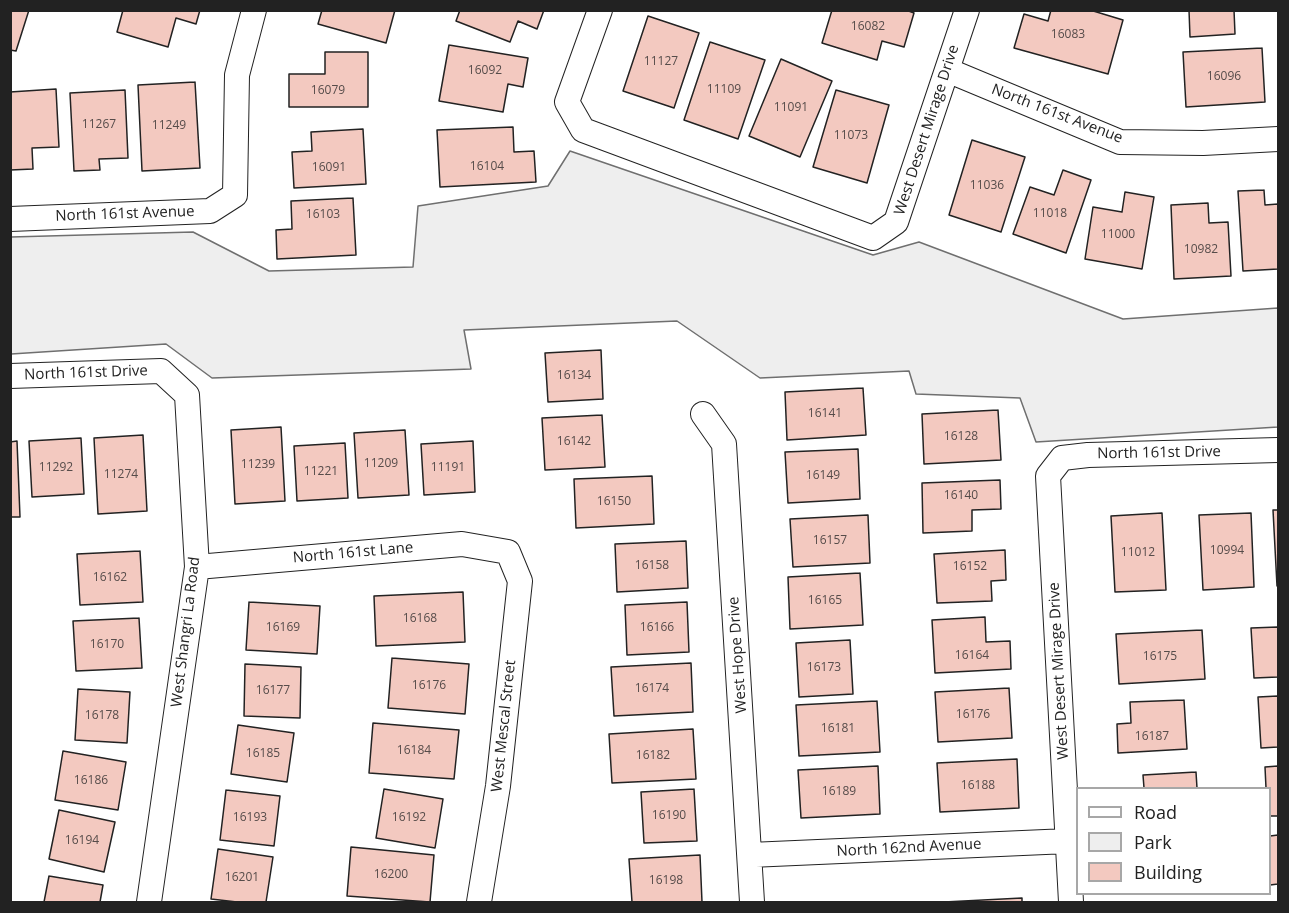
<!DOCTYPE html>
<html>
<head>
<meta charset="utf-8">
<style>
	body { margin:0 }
	#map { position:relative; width:1289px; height:913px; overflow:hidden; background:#fff; font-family:"Open Sans",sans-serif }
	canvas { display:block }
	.frame { position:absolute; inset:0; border:12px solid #222; pointer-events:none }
	.legend { position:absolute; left:1076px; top:787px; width:195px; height:108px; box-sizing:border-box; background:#fff; border:2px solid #a7a7a7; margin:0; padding:8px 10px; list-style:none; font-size:18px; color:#222 }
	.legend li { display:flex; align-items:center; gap:12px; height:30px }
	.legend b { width:30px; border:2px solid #a7a7a7 }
</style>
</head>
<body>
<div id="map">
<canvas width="1289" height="913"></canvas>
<div class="frame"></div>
<ul class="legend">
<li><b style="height:8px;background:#fff"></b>Road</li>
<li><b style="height:16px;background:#eee"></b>Park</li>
<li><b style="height:16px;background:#f3c9c0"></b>Building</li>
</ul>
</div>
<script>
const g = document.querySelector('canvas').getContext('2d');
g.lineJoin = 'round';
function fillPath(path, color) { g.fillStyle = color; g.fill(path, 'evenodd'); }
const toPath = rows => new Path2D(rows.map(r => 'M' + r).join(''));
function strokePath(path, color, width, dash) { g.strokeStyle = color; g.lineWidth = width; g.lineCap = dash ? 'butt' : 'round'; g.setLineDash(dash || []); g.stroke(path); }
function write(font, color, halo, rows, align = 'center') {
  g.font = font + ' "Open Sans",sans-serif'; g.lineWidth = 4.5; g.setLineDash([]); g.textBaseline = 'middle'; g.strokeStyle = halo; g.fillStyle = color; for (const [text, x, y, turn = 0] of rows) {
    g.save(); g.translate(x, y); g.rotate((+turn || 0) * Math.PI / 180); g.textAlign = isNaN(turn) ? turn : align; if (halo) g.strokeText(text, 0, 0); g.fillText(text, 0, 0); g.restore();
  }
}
const green = toPath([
	[570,151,873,255,919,242,1123,319,1278,308,1278,427,1036,442,1020,398,916,394,909,371,760,378,677,321,464,330,471,369,212,378,166,344,11,354,11,237,193,232,269,271,413,267,418,206,548,186,570,151]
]);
fillPath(green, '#eee');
strokePath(green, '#6f6f6f', 1.5);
const building = toPath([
	[10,10,29,10,16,51,10,50,10,10],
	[123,10,200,10,196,24,176,18,168,47,117,32,123,10],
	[322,10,395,10,386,43,318,24,322,10],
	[460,10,544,10,537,29,518,21,510,42,456,21,460,10],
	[832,10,906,10,914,13,904,47,882,41,877,60,822,43,832,10],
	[1051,10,1090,10,1123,20,1108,74,1014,48,1024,14,1048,21,1051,10],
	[1189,10,1234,10,1235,34,1190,37,1189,10],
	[648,16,699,33,674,108,623,91,648,16],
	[710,42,765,60,738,139,684,120,710,42],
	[449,45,528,58,523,87,508,84,503,112,439,101,449,45],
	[1262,48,1265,102,1186,107,1183,52,1262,48],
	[325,52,368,52,368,107,289,107,289,74,325,74,325,52],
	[781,59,832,81,800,157,749,136,781,59],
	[195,82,200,168,142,171,138,85,195,82],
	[56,89,59,147,32,148,33,169,10,170,10,92,56,89],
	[125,90,128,158,99,159,100,170,74,171,70,93,125,90],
	[836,90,889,105,867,183,813,167,836,90],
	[513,127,514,152,534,151,536,182,440,187,437,130,513,127],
	[363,129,366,184,294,188,292,152,312,151,311,132,363,129],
	[972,140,1025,157,1001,232,949,215,972,140],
	[1063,170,1091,180,1066,253,1013,234,1030,187,1054,195,1063,170],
	[1264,190,1265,205,1278,204,1278,269,1243,271,1238,191,1264,190],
	[1125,192,1154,197,1142,269,1085,259,1093,207,1122,212,1125,192],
	[353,198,356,255,277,259,276,230,292,229,291,201,353,198],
	[1208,203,1209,223,1228,222,1231,276,1174,279,1171,205,1208,203],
	[601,350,603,399,548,402,545,353,601,350],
	[863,388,866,435,787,440,785,392,863,388],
	[998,410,1001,460,924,464,922,414,998,410],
	[602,415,605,467,545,470,542,418,602,415],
	[281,427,285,501,235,504,231,430,281,427],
	[405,430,409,495,358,498,354,433,405,430],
	[143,435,147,511,98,514,94,438,143,435],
	[81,438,84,494,32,497,29,441,81,438],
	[17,441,20,517,10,517,10,442,17,441],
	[473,441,475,492,424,495,421,444,473,441],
	[345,443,348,498,297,501,294,446,345,443],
	[858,449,860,499,788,503,785,452,858,449],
	[652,476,654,524,576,528,574,479,652,476],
	[1000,480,1001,509,972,510,972,531,923,533,922,483,1000,480],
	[1273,510,1278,510,1278,586,1277,586,1273,510],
	[1162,513,1166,590,1115,592,1111,516,1162,513],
	[1251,513,1254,587,1203,590,1199,515,1251,513],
	[868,515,870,563,793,567,790,519,868,515],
	[686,541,688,588,617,592,615,544,686,541],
	[1005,550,1006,580,991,581,992,601,937,603,934,554,1005,550],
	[140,551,143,602,80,605,77,554,140,551],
	[860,573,863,625,790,629,788,577,860,573],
	[463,592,465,642,376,646,374,596,463,592],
	[249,602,320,606,317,654,246,650,249,602],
	[687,602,689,652,627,655,625,605,687,602],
	[985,617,986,642,1010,641,1011,669,935,673,932,620,985,617],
	[139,618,142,668,76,671,73,621,139,618],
	[1278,627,1278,677,1254,678,1251,628,1278,627],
	[1202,630,1205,679,1119,684,1116,634,1202,630],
	[850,640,853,694,799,697,796,643,850,640],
	[392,658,469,664,465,714,388,708,392,658],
	[691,663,693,712,614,716,611,667,691,663],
	[245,664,301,667,300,718,244,716,245,664],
	[1009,688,1012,738,938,742,935,692,1009,688],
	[78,689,130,692,127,743,75,740,78,689],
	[1278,696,1278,747,1261,748,1258,697,1278,696],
	[1184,700,1187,749,1118,753,1117,724,1131,723,1130,702,1184,700],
	[877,701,880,752,799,756,796,705,877,701],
	[373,723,459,730,454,779,369,773,373,723],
	[238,725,294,733,287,782,231,774,238,725],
	[693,729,696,779,612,783,609,734,693,729],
	[63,751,126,762,118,810,55,800,63,751],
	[1017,759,1019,808,940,812,937,763,1017,759],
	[878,766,880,814,801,818,798,770,878,766],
	[1278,766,1278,816,1270,816,1270,788,1266,788,1265,767,1278,766],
	[1196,772,1197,788,1144,788,1143,775,1196,772],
	[384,789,443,799,435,848,376,838,384,789],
	[694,789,697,841,644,843,641,792,694,789],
	[226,790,280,796,274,846,220,840,226,790],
	[59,810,115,822,104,872,49,859,59,810],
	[1278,835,1278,884,1270,885,1270,836,1278,835],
	[351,847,434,855,430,902,347,896,351,847],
	[218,849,273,857,266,902,237,902,211,899,218,849],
	[700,855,702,902,632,902,629,859,700,855],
	[49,876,103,885,100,902,44,902,49,876],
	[1022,898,1022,902,944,902,1022,898]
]);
fillPath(building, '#f3c9c0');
strokePath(building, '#222', 1.5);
const street = toPath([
	[600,10,567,102,583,130,873,238,896,222,967,10],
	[947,70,1120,142,1203,143,1278,139],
	[10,219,210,211,235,195,237,75,254,10],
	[10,376,161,371,187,395,197,567,149,902],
	[703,414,724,444,752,902],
	[197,567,462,544,508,552,520,581,498,786,479,902],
	[750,855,1068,841],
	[1071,902,1048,476,1062,458,1088,455,1278,450]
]);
strokePath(street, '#222', 26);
strokePath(street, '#fff', 24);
write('12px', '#564c4a', null, [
	["16082",868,27],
	["16083",1068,35],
	["11127",661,62],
	["16092",485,71],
	["16096",1224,77],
	["11109",724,90],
	["16079",328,91],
	["11091",791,108],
	["11267",99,125],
	["11249",169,126],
	["11073",851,136],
	["16104",487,167],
	["16091",329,168],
	["11036",987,186],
	["11018",1050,214],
	["16103",323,215],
	["11000",1118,235],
	["10982",1201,250],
	["16134",574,376],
	["16141",825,414],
	["16128",961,437],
	["16142",574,442],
	["11209",381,464],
	["11239",258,465],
	["11292",56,468],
	["11191",448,468],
	["11221",321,472],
	["11274",121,475],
	["16149",823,476],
	["16140",961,496],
	["16150",614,502],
	["16157",830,541],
	["10994",1227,551],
	["11012",1138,553],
	["16158",652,566],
	["16152",970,567],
	["16162",110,578],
	["16165",825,601],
	["16168",420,619],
	["16169",283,628],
	["16166",657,628],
	["16170",107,645],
	["16164",972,656],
	["16175",1160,657],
	["16173",824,668],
	["16176",429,686],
	["16174",652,689],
	["16177",273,691],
	["16176",973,715],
	["16178",102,716],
	["16181",838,729],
	["16187",1152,737],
	["16184",414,751],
	["16185",263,754],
	["16182",653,756],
	["16186",91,781],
	["16188",978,786],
	["16189",839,792],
	["16190",669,816],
	["16193",250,818],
	["16192",409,818],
	["16194",82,841],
	["16200",391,875],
	["16201",242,878],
	["16198",666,881]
]);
write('15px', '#222', '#fff', [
	["North 161st Avenue",1057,114,21],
	["West Desert Mirage Drive",927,130,-72],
	["North 161st Avenue",125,214,-2],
	["North 161st Drive",86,373,-2],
	["North 161st Drive",1159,453,-1],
	["North 161st Lane",353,553,-5],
	["West Shangri La Road",186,632,-83],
	["West Hope Drive",738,655,-94],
	["West Desert Mirage Drive",1059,671,-93],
	["West Mescal Street",504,726,-84],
	["North 162nd Avenue",909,848,-3]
]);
</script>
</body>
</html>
